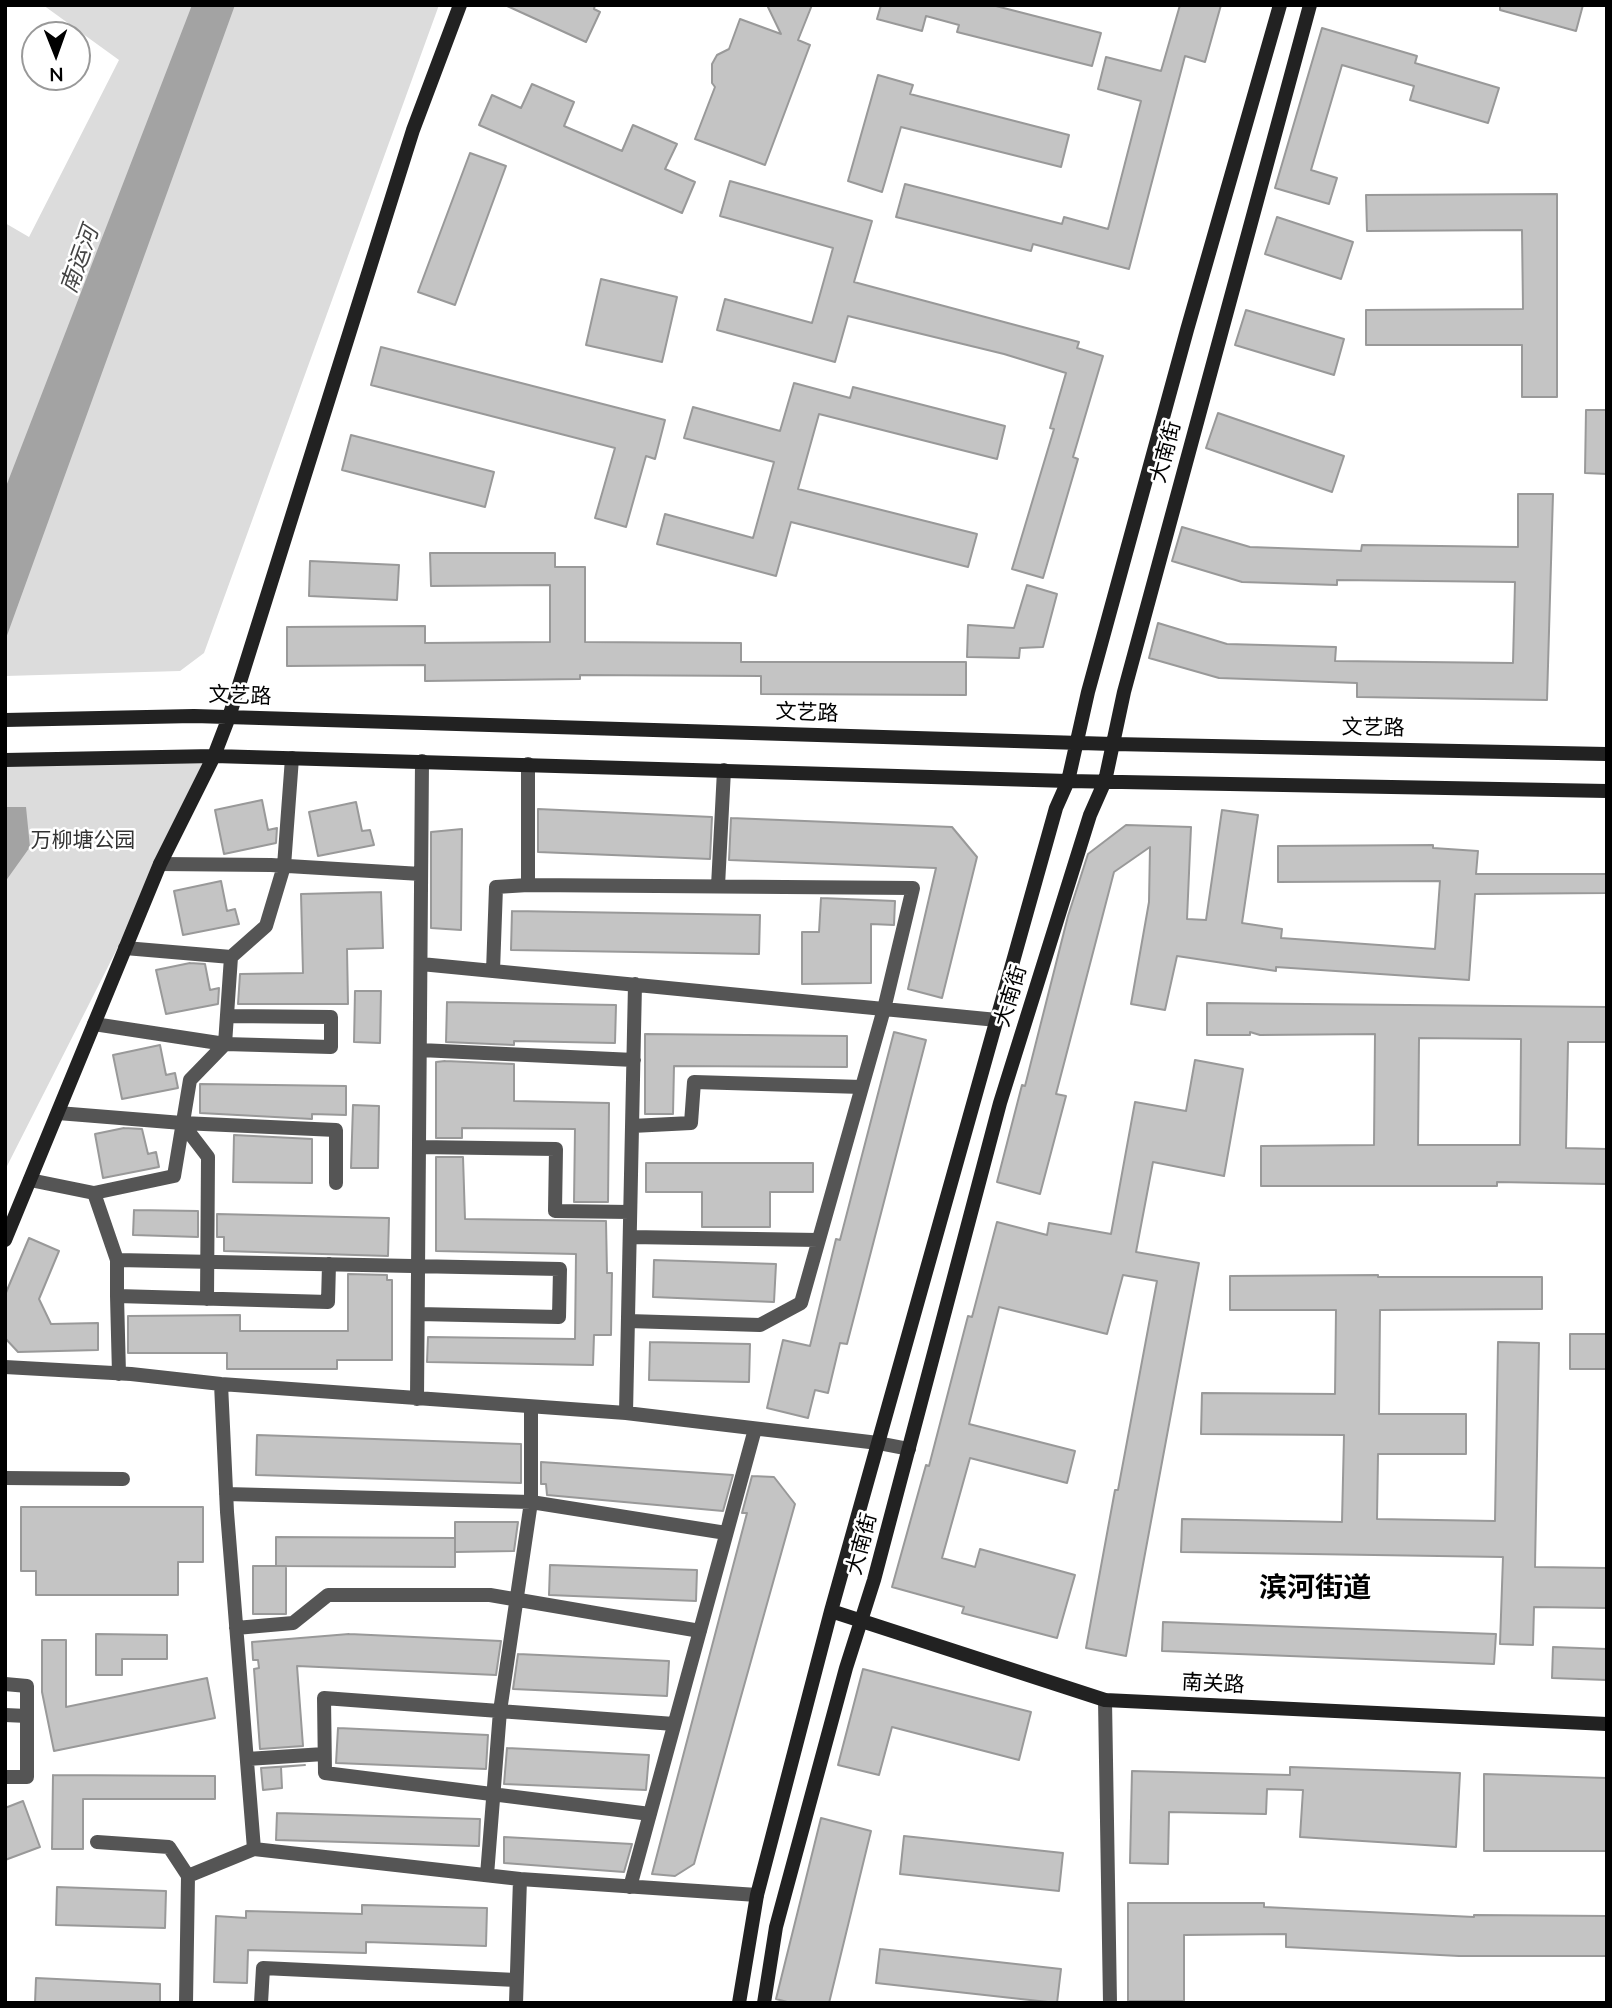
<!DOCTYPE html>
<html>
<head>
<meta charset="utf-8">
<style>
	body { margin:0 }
	#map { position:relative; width:1612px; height:2008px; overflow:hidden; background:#fff; font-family:Mulish,sans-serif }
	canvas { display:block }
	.frame { position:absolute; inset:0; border:7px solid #000; pointer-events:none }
	.north { position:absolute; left:21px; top:21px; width:70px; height:70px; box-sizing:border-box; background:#fff; border:2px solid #999; border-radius:50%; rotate:179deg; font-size:19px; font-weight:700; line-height:28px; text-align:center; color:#000 }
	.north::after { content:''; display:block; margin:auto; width:24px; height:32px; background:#000; clip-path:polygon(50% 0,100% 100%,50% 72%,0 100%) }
</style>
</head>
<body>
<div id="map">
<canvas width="1612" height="2008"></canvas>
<div class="frame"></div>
<div class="north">N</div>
</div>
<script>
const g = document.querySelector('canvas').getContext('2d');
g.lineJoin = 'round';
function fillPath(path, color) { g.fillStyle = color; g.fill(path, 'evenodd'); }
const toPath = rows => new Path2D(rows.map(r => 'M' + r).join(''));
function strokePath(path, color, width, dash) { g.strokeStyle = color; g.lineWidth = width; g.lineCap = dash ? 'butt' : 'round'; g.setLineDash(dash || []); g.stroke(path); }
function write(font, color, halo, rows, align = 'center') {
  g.font = font + ' Mulish,"Noto Sans SC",sans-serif'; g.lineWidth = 5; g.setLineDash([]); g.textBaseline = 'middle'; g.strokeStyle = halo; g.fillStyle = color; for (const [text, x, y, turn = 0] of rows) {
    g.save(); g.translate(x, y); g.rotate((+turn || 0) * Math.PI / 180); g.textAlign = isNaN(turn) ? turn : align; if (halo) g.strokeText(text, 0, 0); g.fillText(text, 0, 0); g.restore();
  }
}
fillPath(toPath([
	[43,5,439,5,204,653,180,671,5,676,5,223,29,237,119,60],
	[214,756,160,864,5,1170,5,766]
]), '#dcdcdc');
fillPath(toPath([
	[192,5,235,5,5,641,5,489],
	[5,807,26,807,30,847,5,882]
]), '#a3a3a3');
const building = toPath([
	[505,5,595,5,594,9,600,12,586,42,505,5],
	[767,5,812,5,798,40,810,45,765,165,695,139,715,87,712,83,712,64,717,55,729,49,740,19,781,34,767,5],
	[881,5,992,5,1101,33,1092,66,957,32,959,25,926,16,922,31,877,19,881,5],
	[1180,5,1221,5,1205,62,1185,56,1129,269,1033,244,1031,251,896,217,905,184,1062,224,1064,217,1108,229,1141,101,1098,89,1106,57,1161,71,1180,5],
	[1500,5,1583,5,1576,31,1500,10,1500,5],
	[1322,28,1417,56,1415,63,1499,88,1488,123,1410,100,1414,86,1342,65,1311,170,1337,178,1329,204,1275,188,1322,28],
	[878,75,913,85,910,94,1069,135,1061,167,901,127,882,192,848,181,878,75],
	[532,84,574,102,564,126,622,151,633,125,677,144,665,169,695,182,682,213,479,125,492,95,521,108,532,84],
	[470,153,506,166,455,305,418,292,470,153],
	[730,181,872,221,854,282,1079,342,1077,348,1103,356,1073,457,1078,459,1043,578,1012,569,1054,429,1050,428,1066,373,1004,354,848,316,835,362,717,330,725,299,812,323,833,248,720,216,730,181],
	[1557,194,1557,397,1522,397,1522,345,1366,345,1366,310,1523,309,1522,230,1367,231,1366,195,1557,194],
	[1277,217,1353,242,1341,279,1265,254,1277,217],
	[601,279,677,297,662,362,586,345,601,279],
	[1246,310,1344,339,1334,375,1235,345,1246,310],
	[381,347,665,420,655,459,646,456,626,527,595,518,615,448,371,385,381,347],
	[794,383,850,398,853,387,1005,426,997,459,819,414,798,489,977,534,968,567,791,522,776,576,657,544,665,514,753,538,774,462,684,438,693,407,780,431,794,383],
	[1586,410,1607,410,1607,474,1585,473,1586,410],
	[1218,413,1344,456,1332,492,1206,448,1218,413],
	[351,435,494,472,485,507,342,470,351,435],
	[1518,494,1553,494,1547,700,1357,697,1357,683,1219,678,1149,658,1158,623,1227,644,1336,647,1335,661,1513,663,1515,582,1337,580,1337,585,1242,582,1172,561,1182,527,1250,547,1361,551,1362,545,1518,547,1518,494],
	[430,553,555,553,555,567,585,567,585,642,741,643,741,662,966,662,966,695,761,694,761,676,580,675,580,679,425,681,425,665,287,666,287,627,425,626,425,643,550,642,550,585,431,586,430,553],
	[310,561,399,565,397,600,309,596,310,561],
	[1027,585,1057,594,1043,647,1020,648,1019,658,967,657,968,625,1014,628,1027,585],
	[262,800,268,830,277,828,276,843,224,854,215,810,262,800],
	[356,802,362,831,370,830,374,845,318,856,309,812,356,802],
	[538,809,712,817,710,859,538,852,538,809],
	[1222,810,1258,815,1242,923,1282,929,1281,938,1435,949,1440,881,1278,882,1278,846,1433,845,1433,848,1478,851,1476,874,1607,874,1607,893,1475,894,1469,980,1276,967,1276,971,1177,956,1165,1010,1131,1004,1149,902,1150,847,1114,872,1056,1094,1066,1096,1040,1194,997,1182,1022,1085,1025,1086,1068,916,1088,854,1126,825,1191,827,1187,919,1206,920,1222,810],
	[731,818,952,827,977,857,942,998,908,989,936,868,729,860,731,818],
	[462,829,461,930,431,928,431,832,462,829],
	[221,881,227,911,235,909,239,924,183,935,174,891,221,881],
	[381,892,383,948,347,949,348,1004,238,1004,240,974,303,973,301,894,381,892],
	[821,898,895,901,894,925,871,924,871,983,802,984,802,932,819,932,821,898],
	[512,911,760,915,759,954,511,950,512,911],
	[190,963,205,964,210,990,219,988,218,1004,166,1014,156,970,190,963],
	[355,991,381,991,380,1043,354,1042,355,991],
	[447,1002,616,1005,615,1043,514,1041,514,1045,446,1042,447,1002],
	[1207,1003,1607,1007,1607,1042,1568,1042,1566,1148,1607,1149,1607,1184,1497,1182,1497,1186,1261,1186,1261,1146,1374,1145,1375,1034,1260,1035,1250,1032,1250,1035,1207,1035,1207,1003],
	[1419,1038,1521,1039,1520,1145,1418,1145,1419,1038],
	[894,1032,926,1040,847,1344,840,1343,828,1393,815,1390,808,1418,767,1408,783,1340,810,1346,836,1239,840,1240,894,1032],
	[645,1034,847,1036,847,1067,674,1066,673,1114,645,1114,645,1034],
	[160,1045,166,1075,175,1073,178,1088,122,1099,113,1055,160,1045],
	[1195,1060,1243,1069,1224,1176,1153,1162,1136,1252,1199,1263,1126,1656,1086,1648,1115,1490,1118,1490,1157,1281,1123,1275,1107,1334,999,1307,969,1424,1075,1451,1067,1483,970,1458,942,1558,975,1567,980,1549,1075,1575,1057,1638,962,1613,964,1607,892,1587,926,1465,929,1466,968,1316,972,1317,997,1222,1047,1235,1049,1223,1111,1234,1135,1102,1186,1111,1195,1060],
	[445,1061,514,1064,514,1101,609,1103,608,1202,574,1202,575,1129,462,1128,462,1138,436,1138,436,1062,445,1061],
	[200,1084,346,1086,346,1115,312,1114,312,1119,200,1113,200,1084],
	[353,1105,379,1106,378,1168,351,1168,353,1105],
	[124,1128,142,1129,148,1154,156,1152,159,1167,103,1178,95,1134,124,1128],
	[234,1135,312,1139,312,1183,233,1182,234,1135],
	[436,1157,463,1157,465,1219,606,1221,607,1273,612,1273,611,1335,594,1335,593,1365,427,1362,428,1337,575,1339,576,1254,436,1251,436,1157],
	[646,1163,813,1163,813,1192,770,1192,770,1227,702,1227,702,1192,646,1192,646,1163],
	[134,1210,198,1211,198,1237,133,1235,134,1210],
	[217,1214,389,1218,388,1256,224,1251,224,1237,217,1237,217,1214],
	[29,1238,59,1251,39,1299,51,1324,98,1323,98,1350,18,1352,5,1338,5,1295,29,1238],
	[654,1260,776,1264,774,1302,653,1297,654,1260],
	[348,1274,387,1275,387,1280,392,1280,392,1360,337,1360,337,1369,227,1369,227,1353,128,1353,128,1316,240,1315,240,1331,348,1331,348,1274],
	[1378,1275,1378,1277,1542,1277,1542,1309,1380,1310,1379,1414,1466,1414,1466,1454,1378,1454,1377,1519,1495,1521,1498,1342,1539,1343,1535,1567,1607,1568,1607,1608,1534,1607,1533,1645,1500,1644,1503,1557,1181,1552,1182,1519,1342,1522,1344,1435,1201,1434,1202,1393,1335,1394,1336,1310,1230,1310,1230,1276,1378,1275],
	[1570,1334,1607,1334,1607,1369,1570,1369,1570,1334],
	[650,1342,750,1344,749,1382,649,1380,650,1342],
	[257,1435,521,1444,521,1483,256,1475,257,1435],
	[541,1462,733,1475,723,1511,547,1495,546,1484,541,1484,541,1462],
	[752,1476,774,1477,795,1504,694,1864,675,1876,652,1874,747,1513,742,1513,752,1476],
	[21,1507,203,1507,203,1562,178,1562,178,1595,36,1595,36,1571,21,1571,21,1507],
	[455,1522,518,1522,514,1551,455,1552,455,1522],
	[276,1537,455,1538,455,1567,276,1566,276,1537],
	[550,1565,697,1570,696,1601,549,1595,550,1565],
	[253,1566,286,1566,286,1614,253,1614,253,1566],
	[1163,1622,1496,1634,1494,1664,1162,1651,1163,1622],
	[96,1634,167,1635,167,1659,122,1659,122,1675,96,1675,96,1634],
	[349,1634,501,1641,496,1675,297,1666,303,1746,260,1749,254,1669,259,1668,258,1660,253,1660,252,1642,349,1634],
	[42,1640,66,1640,66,1707,207,1678,215,1718,54,1751,42,1692,42,1640],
	[1553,1647,1607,1649,1607,1680,1552,1678,1553,1647],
	[518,1654,669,1661,667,1696,513,1689,518,1654],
	[863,1669,1031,1712,1019,1760,892,1727,879,1775,838,1765,863,1669],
	[338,1728,488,1735,486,1769,336,1763,338,1728],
	[507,1748,649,1755,646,1790,504,1784,507,1748],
	[305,1765,281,1767,282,1788,263,1790,261,1768,305,1765],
	[1290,1767,1460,1773,1456,1847,1300,1837,1303,1790,1267,1789,1266,1814,1169,1812,1168,1864,1130,1863,1132,1771,1290,1775,1290,1767],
	[1484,1774,1607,1778,1607,1851,1484,1851,1484,1774],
	[53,1775,215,1776,215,1799,83,1799,83,1849,52,1849,53,1775],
	[23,1801,40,1847,5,1860,5,1808,23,1801],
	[277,1813,480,1819,479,1846,276,1840,277,1813],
	[821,1818,871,1831,829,2003,791,2003,776,1999,821,1818],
	[904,1836,1063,1853,1059,1891,900,1874,904,1836],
	[504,1837,632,1844,624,1872,504,1863,504,1837],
	[57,1887,166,1891,165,1928,56,1925,57,1887],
	[1128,1903,1264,1903,1264,1907,1474,1917,1474,1915,1607,1916,1607,1956,1459,1956,1286,1947,1286,1934,1184,1935,1184,2001,1128,2001,1128,1903],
	[362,1905,487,1908,486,1946,366,1942,366,1953,248,1950,247,1983,214,1982,216,1916,246,1918,246,1911,362,1914,362,1905],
	[880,1949,1061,1969,1057,2003,876,1983,880,1949],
	[36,1978,160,1984,160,2003,35,2003,36,1978]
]);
fillPath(building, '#c4c4c4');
strokePath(building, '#999', 2);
strokePath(toPath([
	[528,764,528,885,913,888,884,1009,801,1303,760,1325,628,1321],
	[160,864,271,865,421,874],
	[718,886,724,770],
	[125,948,231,957],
	[421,964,997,1020],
	[493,971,496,887,528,885],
	[94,1024,225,1044,331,1047,331,1017,227,1016],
	[420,1050,634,1060],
	[58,1113,182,1123,336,1130,336,1183],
	[182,1123,208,1157,207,1299],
	[632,1126,691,1123,694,1082,862,1087],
	[419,1147,556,1149,555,1211,630,1212],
	[30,1180,94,1193,174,1176,190,1080,225,1044,231,957,266,926,284,866,292,758],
	[94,1193,117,1260,560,1269,559,1317,418,1314],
	[630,1237,818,1240],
	[117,1260,117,1296],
	[5,1367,131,1374,221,1384,626,1413,878,1443,909,1449],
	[119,1374,117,1296,328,1302,329,1264],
	[221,1384,227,1512,254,1849],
	[417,1399,422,761],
	[626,1413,635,984],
	[5,1478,123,1479],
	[226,1494,531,1502,726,1533],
	[236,1628,293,1623,328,1595,490,1595,700,1631],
	[5,1684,27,1686,27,1777,5,1777],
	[1105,1700,1110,2003],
	[5,1715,27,1716],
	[247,1759,324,1754],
	[650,1814,325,1773,324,1698,674,1724],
	[97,1842,169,1847,188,1876],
	[487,1875,500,1711,531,1502,531,1407],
	[630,1887,755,1429],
	[186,2003,188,1876,254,1849,520,1879],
	[261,2003,263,1968,516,1980],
	[516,2003,520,1879,757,1895]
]), '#555', 14);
strokePath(toPath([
	[5,720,194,716,1113,744,1607,754],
	[5,760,214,756,1068,781,1607,791],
	[5,1240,160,864,214,756,229,717,413,130,460,5],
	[831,1611,1105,1700,1607,1724],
	[739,2003,757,1895,831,1611,1056,808,1068,781,1088,692,1187,330,1280,5],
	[764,2003,776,1927,846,1668,874,1580,1000,1103,1090,815,1105,781,1124,692,1310,5]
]), '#222', 14);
write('21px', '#000', '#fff', [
	["大南街",1166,452,-75],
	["文艺路",240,696,2],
	["文艺路",807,713,2],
	["文艺路",1373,728,1],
	["大南街",1011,996,-73],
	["大南街",862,1544,-75],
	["南关路",1213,1684,3]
]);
write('21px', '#333', '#fff', [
	["万柳塘公园",83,841]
]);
write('italic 23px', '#444', '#fff', [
	["南运河",80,260,-70]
]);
write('bold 28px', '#000', '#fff', [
	["滨河街道",1315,1589]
]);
</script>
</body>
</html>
